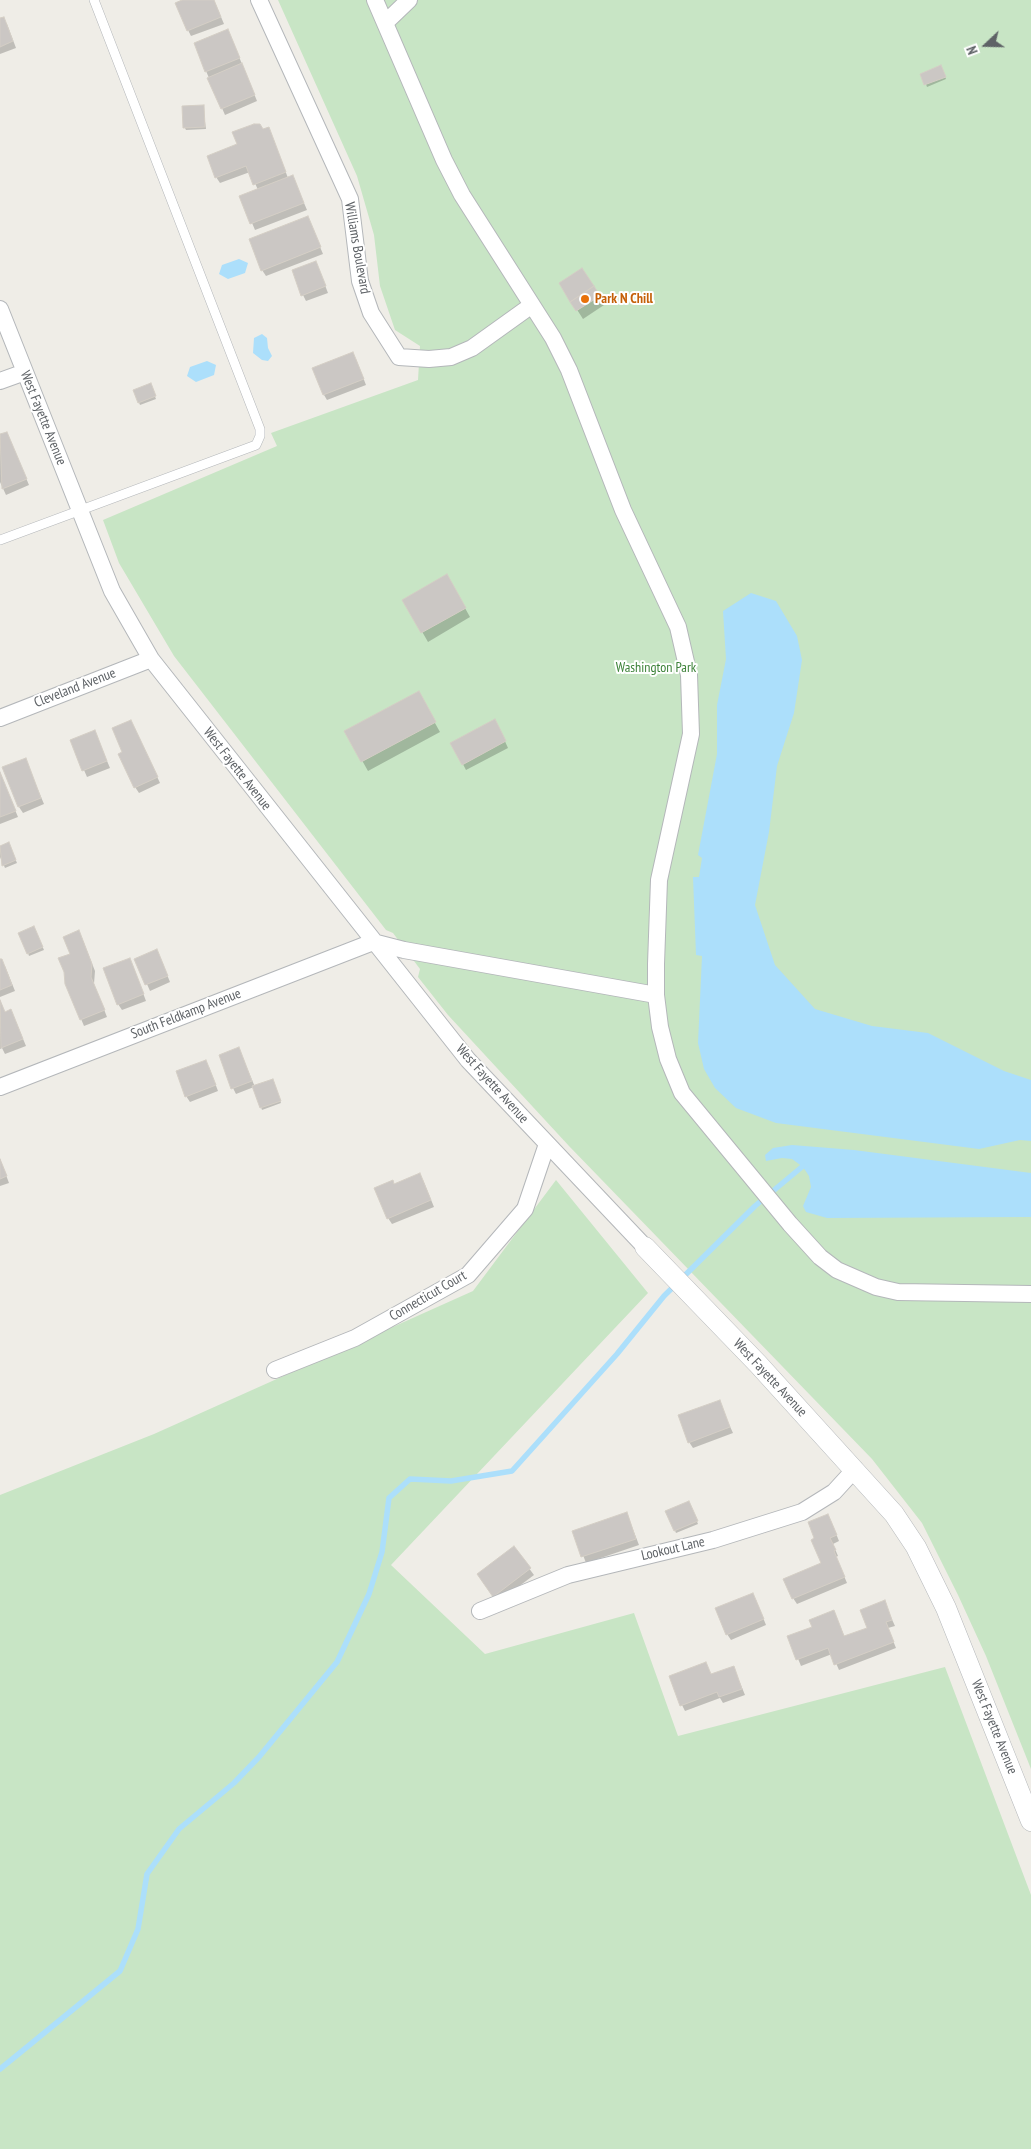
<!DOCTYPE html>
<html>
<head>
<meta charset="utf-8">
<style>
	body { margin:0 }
	#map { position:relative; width:1031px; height:2149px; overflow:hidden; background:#efede7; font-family:"PT Sans Narrow",sans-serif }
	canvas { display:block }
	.north { position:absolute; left:961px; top:20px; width:50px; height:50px; -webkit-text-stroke:4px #fff; paint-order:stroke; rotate:249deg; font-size:14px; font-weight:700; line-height:20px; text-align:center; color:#5e6266 }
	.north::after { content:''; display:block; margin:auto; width:18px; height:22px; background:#5e6266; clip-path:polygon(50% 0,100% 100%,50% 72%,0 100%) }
</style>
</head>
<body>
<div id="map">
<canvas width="1031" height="2149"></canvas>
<div class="north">N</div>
</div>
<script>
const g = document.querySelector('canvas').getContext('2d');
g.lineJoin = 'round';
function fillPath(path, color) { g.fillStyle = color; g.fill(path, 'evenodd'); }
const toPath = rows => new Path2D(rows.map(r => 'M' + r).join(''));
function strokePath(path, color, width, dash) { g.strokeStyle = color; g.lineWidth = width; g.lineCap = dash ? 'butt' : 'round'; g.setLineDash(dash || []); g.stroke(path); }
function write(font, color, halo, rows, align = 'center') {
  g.font = font + ' "PT Sans Narrow",sans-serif'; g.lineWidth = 4; g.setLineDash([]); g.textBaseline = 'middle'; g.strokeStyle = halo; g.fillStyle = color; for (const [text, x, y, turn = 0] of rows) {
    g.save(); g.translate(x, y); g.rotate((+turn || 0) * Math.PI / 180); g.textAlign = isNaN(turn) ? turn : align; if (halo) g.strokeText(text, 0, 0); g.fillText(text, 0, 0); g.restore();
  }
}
fillPath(toPath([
	[278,0,1031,0,1031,1769,986,1656,958,1595,922,1523,872,1459,569,1146,448,1015,418,977,420,969,393,933,386,930,174,656,119,563,103,520,277,446,271,433,418,380,420,346,395,330,380,286,374,235,357,176],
	[556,1180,648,1293,391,1565,485,1654,634,1613,678,1736,945,1667,1031,1895,1031,2149,0,2149,0,1495,154,1434,473,1291]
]), '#c8e5c5');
fillPath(toPath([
	[239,259,248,263,245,273,228,279,219,274,222,265],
	[262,334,267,338,268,348,272,356,268,361,262,360,253,353,254,338],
	[207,361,216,365,214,375,196,382,187,376,190,367],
	[751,593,776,601,797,636,802,660,794,713,777,766,769,832,755,905,775,965,815,1009,872,1026,928,1033,1004,1071,1031,1080,1031,1141,1020,1140,979,1149,776,1123,736,1108,715,1088,704,1069,698,1043,702,956,696,955,693,877,699,877,702,858,698,855,717,754,717,705,726,659,723,611],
	[792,1145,854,1150,1031,1173,1031,1217,827,1218,806,1212,803,1206,811,1187,809,1176,803,1167,792,1159,782,1158,766,1161,765,1155,773,1148]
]), '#acdffb');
fillPath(toPath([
	[185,0,214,0,224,24,191,36,188,30],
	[0,19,7,24,16,48,0,54],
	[231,37,257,101,225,115,206,71],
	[942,69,946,79,927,87,926,84],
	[203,106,206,129,186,130,185,128],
	[263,130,271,134,288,178,293,177,307,210,255,230,241,197,258,190,250,172,220,183,216,177,239,145],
	[308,218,323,254,266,276,262,270],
	[316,262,328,293,306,301,303,295],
	[560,283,599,296,604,305,583,319],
	[356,359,366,385,327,400,324,395],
	[151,387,156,399,140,405,134,391],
	[7,433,29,485,6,495,0,482,0,436],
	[447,576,470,617,428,642,404,600],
	[418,693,440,732,368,771,346,732],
	[498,726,508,748,466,770,452,743],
	[134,727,160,783,139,793,135,787],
	[95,732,110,768,87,777,71,740],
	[25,759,44,804,23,813,19,807],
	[0,774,18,817,0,824],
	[9,844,17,863,5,868,0,857,0,847],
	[35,930,44,950,29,956,28,953],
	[82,938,95,971,94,984,107,1017,84,1026,66,983,71,954],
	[160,957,170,982,150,991,136,959],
	[0,961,5,966,15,991,0,997],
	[133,966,146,1001,122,1010,118,1004],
	[0,1000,5,1013,11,1011,14,1017,26,1046,5,1054,2,1048,0,1049],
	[239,1049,255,1087,274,1083,281,1103,262,1110,254,1087,236,1094,233,1088],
	[209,1067,218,1091,190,1102,186,1096],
	[0,1159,9,1183,0,1186],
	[423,1180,434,1207,392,1224,388,1218,394,1185],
	[719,1402,733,1433,693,1448,689,1442],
	[690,1505,698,1524,676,1533,667,1511],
	[627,1514,639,1545,586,1563,574,1531],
	[831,1521,839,1541,833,1544,838,1556,836,1557,847,1583,797,1604,793,1598,823,1564],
	[514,1548,534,1575,498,1602,482,1581],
	[756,1600,766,1625,731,1640,727,1634],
	[884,1602,895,1626,888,1628,896,1648,839,1670,832,1654,801,1666,789,1637,813,1628,834,1611,845,1638,868,1629],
	[736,1673,745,1695,723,1703,720,1698,685,1711,682,1705,711,1675]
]), '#0003');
strokePath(toPath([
	[0,2069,120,1971,138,1929,147,1874,179,1829,234,1783,259,1757,337,1662,369,1594,382,1552,389,1498,410,1479,451,1481,512,1471,617,1354,664,1296,755,1206,803,1166]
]), '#acdffb', 5.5);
const building = toPath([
	[182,0,214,0,221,17,187,31,175,3,182,0],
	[4,17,13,41,0,47,0,18,4,17],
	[228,29,240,58,205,72,194,43,228,29],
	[242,63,255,95,221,109,207,78,242,63],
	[941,65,946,77,924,85,920,74,941,65],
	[204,105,205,127,183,128,182,106,204,105],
	[254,124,260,124,263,129,269,127,286,172,253,185,246,166,215,178,207,156,237,144,232,132,254,124],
	[293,175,304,203,250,224,239,196,293,175],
	[308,216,321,247,261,271,249,239,308,216],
	[316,261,326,286,301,296,292,270,316,261],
	[582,268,594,286,570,302,559,283,582,268],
	[594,286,600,296,576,311,570,302,594,286],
	[353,352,364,379,323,395,312,368,353,352],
	[151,383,156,396,138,403,133,390,151,383],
	[7,432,27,479,2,489,0,434,7,432],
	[447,574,466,608,421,633,402,600,447,574],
	[419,691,436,722,361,762,344,731,419,691],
	[495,719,506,741,462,765,450,743,495,719],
	[131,720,158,777,134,788,118,754,122,752,112,728,131,720],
	[95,730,107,761,82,771,70,740,95,730],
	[26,758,41,798,18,807,2,767,26,758],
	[0,772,16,811,0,817,0,772],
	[9,842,16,860,2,866,0,846,9,842],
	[34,926,43,947,27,954,18,933,34,926],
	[79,930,92,964,91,977,105,1010,80,1020,65,984,64,972,58,958,70,954,63,937,79,930],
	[157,949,168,976,145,985,134,959,157,949],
	[130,958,144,994,117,1005,103,968,130,958],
	[0,959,2,959,12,985,0,990,0,959],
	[0,1000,5,1012,11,1009,23,1039,1,1048,0,1000],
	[239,1047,252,1081,231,1089,219,1055,239,1047],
	[206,1060,216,1085,185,1097,176,1071,206,1060],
	[273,1079,281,1101,260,1108,252,1086,273,1079],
	[0,1159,7,1176,0,1179,0,1159],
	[420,1173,431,1200,387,1219,374,1188,393,1180,394,1184,420,1173],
	[720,1400,730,1427,688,1443,678,1415,720,1400],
	[689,1501,698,1521,674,1531,665,1511,689,1501],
	[627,1512,636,1539,581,1557,572,1531,627,1512],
	[828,1514,837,1535,830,1538,836,1550,834,1551,845,1577,792,1599,783,1579,821,1563,811,1540,814,1538,808,1522,828,1514],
	[514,1546,531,1568,493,1597,477,1574,514,1546],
	[753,1593,764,1619,726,1635,715,1608,753,1593],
	[885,1600,892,1620,886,1622,894,1642,834,1665,828,1648,796,1660,787,1636,812,1627,809,1620,834,1610,844,1636,867,1628,860,1610,885,1600],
	[706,1662,711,1674,734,1666,742,1689,719,1697,717,1692,680,1706,669,1676,706,1662]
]);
fillPath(building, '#cbc7c4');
strokePath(building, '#d4cec5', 1);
const service = toPath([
	[0,540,256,445,260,436,260,429,94,0]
]);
const minor = toPath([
	[259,0,350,199,360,281,371,313,399,357,429,359,451,357,472,348,532,305],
	[375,0,444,160,462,195,553,338,569,370,623,510,678,627,689,675,691,734,659,880,656,964,656,995,660,1027,668,1059,682,1093,790,1224,820,1257,837,1270,876,1287,898,1292,1031,1294],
	[385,23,409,0],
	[0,309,112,591,151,659,468,1060,645,1247],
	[0,381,25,372],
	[0,718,151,659],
	[373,942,404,950,656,995],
	[0,1087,373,942],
	[275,1370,355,1338,468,1275,525,1209,547,1144],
	[480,1611,568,1575,713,1540,802,1512,834,1492,855,1469]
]);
const tertiary = toPath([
	[645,1247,758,1364,894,1514,916,1547,946,1608,1031,1821]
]);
strokePath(service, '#b4b7ba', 10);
strokePath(minor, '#b4b7ba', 18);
strokePath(tertiary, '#b4b7ba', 21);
strokePath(service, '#fff', 9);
strokePath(minor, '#fff', 16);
strokePath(tertiary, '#fff', 20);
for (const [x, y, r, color] of [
	[585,299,5,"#e8710a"]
]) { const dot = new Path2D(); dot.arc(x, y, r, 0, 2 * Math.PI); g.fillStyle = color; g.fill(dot); strokePath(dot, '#fff', 2); }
write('14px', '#5e6266', '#fff', [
	["Williams Boulevard",357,248,80],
	["West Fayette Avenue",43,418,68],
	["Cleveland Avenue",75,688,-21],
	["West Fayette Avenue",237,769,52],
	["South Feldkamp Avenue",186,1014,-21],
	["West Fayette Avenue",492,1084,48],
	["Connecticut Court",428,1296,-30],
	["West Fayette Avenue",770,1378,47],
	["Lookout Lane",673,1549,-13],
	["West Fayette Avenue",994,1727,68]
]);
write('bold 14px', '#c56008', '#fff', [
	["Park N Chill",595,299]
], 'left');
write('14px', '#3d8239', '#fff', [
	["Washington Park",656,668]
]);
</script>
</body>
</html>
